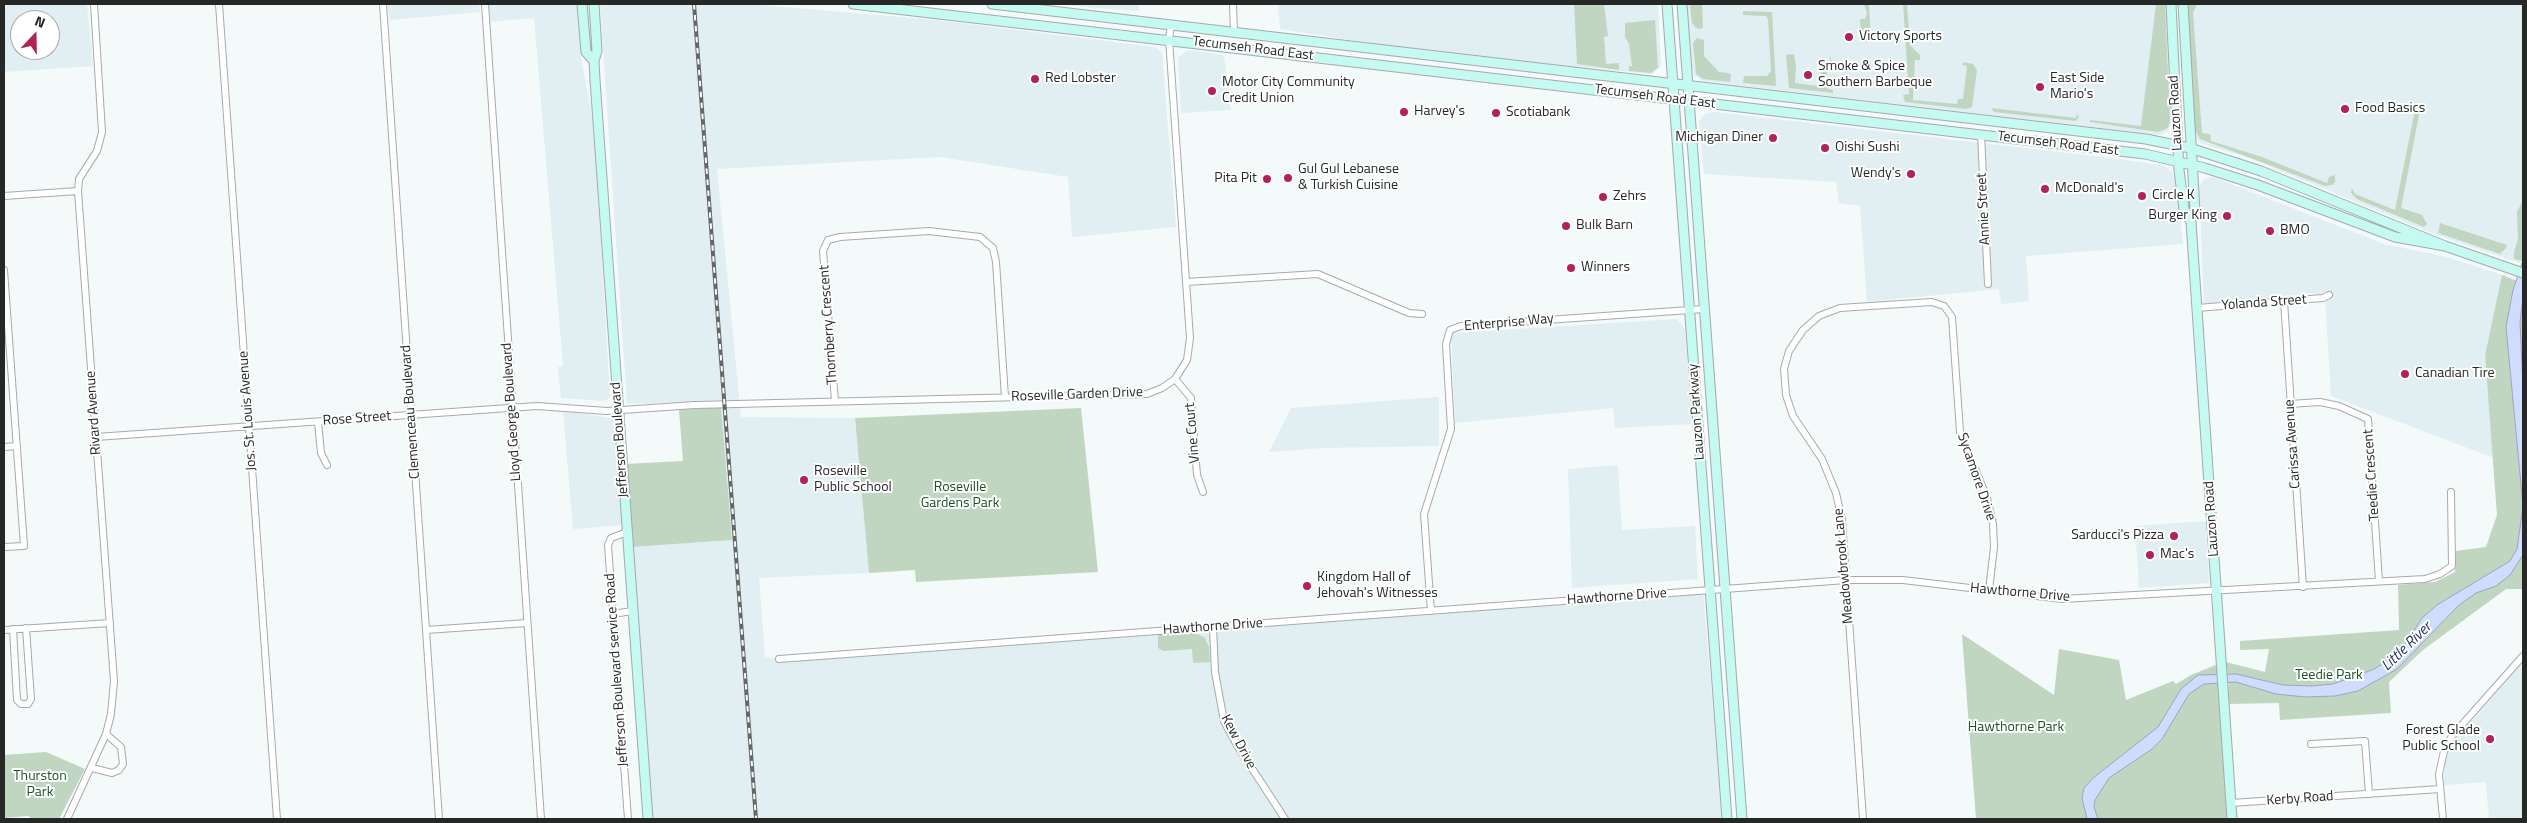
<!DOCTYPE html>
<html>
<head>
<meta charset="utf-8">
<style>
	body { margin:0 }
	#map { position:relative; width:2527px; height:823px; overflow:hidden; background:#f4f9f9; font-family:"Titillium Web",sans-serif }
	canvas { display:block }
	.frame { position:absolute; inset:0; border:5px solid #262828; pointer-events:none }
	.north { position:absolute; left:10px; top:10px; width:50px; height:50px; box-sizing:border-box; background:#fff; border:1px solid #a8a9a9; border-radius:50%; rotate:21deg; font-size:14px; font-weight:700; line-height:20px; text-align:center; color:#262828 }
	.north::after { content:''; display:block; margin:auto; width:18px; height:22px; background:#b12358; clip-path:polygon(50% 0,100% 100%,50% 72%,0 100%) }
</style>
</head>
<body>
<div id="map">
<canvas width="2527" height="823"></canvas>
<div class="frame"></div>
<div class="north">N</div>
</div>
<script>
const g = document.querySelector('canvas').getContext('2d');
g.lineJoin = 'round';
function fillPath(path, color) { g.fillStyle = color; g.fill(path, 'evenodd'); }
const toPath = rows => new Path2D(rows.map(r => 'M' + r).join(''));
function strokePath(path, color, width, dash) { g.strokeStyle = color; g.lineWidth = width; g.lineCap = dash ? 'butt' : 'round'; g.setLineDash(dash || []); g.stroke(path); }
function write(font, color, halo, rows, align = 'center') {
  g.font = font + ' "Titillium Web",sans-serif'; g.lineWidth = 4; g.setLineDash([]); g.textBaseline = 'middle'; g.strokeStyle = halo; g.fillStyle = color; for (const [text, x, y, turn = 0] of rows) {
    g.save(); g.translate(x, y); g.rotate((+turn || 0) * Math.PI / 180); g.textAlign = isNaN(turn) ? turn : align; if (halo) g.strokeText(text, 0, 0); g.fillText(text, 0, 0); g.restore();
  }
}
fillPath(toPath([
	[4,4,87,4,93,66,4,72],
	[20,20,50,20,50,50,20,50],
	[387,4,479,4,480,12,390,20],
	[487,4,577,4,582,64,594,124,610,397,605,401,561,398,558,367,563,366,534,18,489,22],
	[600,4,749,4,936,20,1155,47,1162,53,1176,227,1072,237,1068,177,940,157,717,169,741,417,855,418,869,573,759,578,765,657,779,659,1703,591,1722,819,652,819,632,547,732,540,720,400,627,404],
	[1059,4,1139,4,1139,11,1095,8],
	[1278,4,1658,4,1661,66,1652,74,1578,67,1578,76,1280,29],
	[1687,4,2167,4,2172,122,2168,131,2159,135,1703,81,1694,75,1692,68],
	[2185,4,2523,4,2522,261,2520,263,2439,236,2252,159,2200,143,2193,134],
	[1187,50,1224,55,1231,110,1181,113,1178,58],
	[1715,112,2120,159,2165,166,2173,173,2176,182,2183,244,2026,256,2029,301,2001,304,1999,289,1867,302,1860,206,1839,203,1836,182,1704,174,1699,121,1706,113],
	[2213,177,2384,244,2447,257,2502,275,2485,355,2494,458,2331,396,2325,296,2312,293,2267,299,2204,303,2199,185,2205,179],
	[1677,319,1685,329,1692,424,1615,428,1613,408,1455,423,1451,333],
	[1439,397,1439,446,1323,448,1269,452,1291,408],
	[563,410,615,419,623,525,573,529],
	[1618,465,1622,530,1695,526,1698,579,1572,588,1568,469],
	[2206,521,2209,583,2139,588,2135,526],
	[2523,662,2523,819,2489,819,2486,782,2444,785,2445,759,2451,745]
]), '#e1eff2');
fillPath(toPath([
	[1574,4,1604,4,1608,36,1604,37,1606,64,1619,63,1619,70,1577,64],
	[1690,4,1702,4,1703,27,1701,29,1696,28,1692,23],
	[1864,4,1869,4,1871,42,1862,42,1860,19,1865,19,1867,13],
	[1903,4,1907,4,1910,45,1920,55,1920,60,1915,60,1913,100,1957,104,1958,99,1963,99,1967,66,1962,65,1964,62,1973,64,1977,70,1972,107,1966,109,1905,102,1903,95,1909,94],
	[2156,4,2165,4,2170,121,2168,128,2158,132,2090,122,2089,115,2090,120,2141,126],
	[2188,4,2197,4,2193,13,2202,133,2210,134,2211,141,2262,157,2327,183,2329,177,2335,175,2335,182,2332,185,2325,186,2200,139,2194,128],
	[1743,11,1772,12,1776,86,1743,83,1744,76,1767,76,1771,71,1768,19,1766,16,1743,15],
	[1655,20,1658,68,1651,73,1629,71,1629,66,1632,66,1629,44,1625,37,1625,23],
	[1697,38,1704,40,1704,56,1719,72,1729,73,1731,75,1730,82,1703,79,1696,74,1693,43],
	[1830,53,1833,71,1827,72,1828,89,1833,90,1833,93,1789,88,1786,55,1794,54,1796,67,1795,83,1819,86,1822,62,1830,61],
	[2416,105,2421,105,2401,208,2422,215,2427,224,2424,227,2357,199,2351,193,2352,188,2355,194,2395,210],
	[1991,108,2076,118,2077,114,2079,117,2076,121,1994,112],
	[2523,200,2523,260,2522,261,2514,259,2514,252,2518,239,2517,212],
	[2440,223,2507,245,2506,248,2500,254,2438,233],
	[2502,275,2523,283,2523,589,2506,589,2423,650,2389,682,2391,713,2280,720,2279,703,2227,704,2229,682,2226,662,2265,672,2269,649,2240,650,2240,641,2399,630,2398,585,2435,582,2455,572,2456,551,2486,547,2497,515,2485,355],
	[721,407,732,540,632,547,625,464,683,461,679,410],
	[1081,408,1098,572,916,582,915,570,869,573,855,418],
	[1192,631,1205,638,1209,647,1210,662,1193,663,1192,649,1163,651,1158,648,1158,634],
	[1962,634,2054,695,2059,649,2119,660,2126,700,2173,681,2176,684,2191,675,2218,664,2228,819,1976,819],
	[46,752,85,769,59,819,33,819,28,816,4,818,4,755]
]), '#c0d6c1');
const water = toPath([
	[2523,260,2523,297,2520,322,2523,386,2523,506,2506,327,2513,290,2523,260],
	[2523,507,2523,555,2510,575,2496,586,2476,593,2459,605,2397,669,2358,691,2335,696,2305,697,2276,694,2236,682,2204,684,2189,694,2162,739,2152,749,2109,778,2095,800,2094,807,2098,819,2087,819,2082,798,2084,788,2093,778,2158,727,2181,689,2198,675,2236,674,2283,685,2312,686,2333,684,2372,670,2390,660,2405,645,2422,618,2437,605,2510,561,2517,549,2523,507]
]);
fillPath(water, '#d0dcfe');
strokePath(water, '#9da6be', 1);
const street = toPath([
	[219,4,277,819],
	[383,4,439,819],
	[485,4,541,819],
	[1233,4,1234,33],
	[1981,134,1988,284],
	[4,196,78,191],
	[4,270,24,546,4,547],
	[1186,282,1318,274,1409,313,1422,314],
	[2284,301,2303,587],
	[2197,308,2323,298,2329,295],
	[1175,379,1191,398,1197,475,1203,492],
	[835,401,823,251,828,240,840,237,929,231,980,237,993,248,996,262,1005,397],
	[2290,404,2320,402,2339,406,2368,419,2379,581],
	[318,422,321,453,327,465],
	[96,437,537,406,607,411,695,405,1147,394,1162,388,1175,379,1187,360,1190,338,1169,39,1171,25],
	[4,447,17,446],
	[627,532,611,538,608,545,628,819],
	[1431,611,1424,514,1451,429,1446,344,1450,330,1461,326,1704,309],
	[613,614,632,611],
	[1213,627,1215,672,1224,721,1238,747,1285,819],
	[13,629,17,700,21,704,28,704,31,699,26,628],
	[4,630,110,623],
	[426,630,527,623],
	[779,659,1846,580,1903,580,2062,599,2425,579,2440,574,2452,566,2451,492],
	[2311,744,2365,741,2369,794],
	[92,768,112,773,119,770,123,764,121,747,106,734],
	[2231,803,2440,789],
	[67,819,106,734,111,714,114,681,78,191,79,179,97,151,102,132,94,4],
	[1863,819,1842,520,1836,493,1822,459,1793,416,1786,395,1784,369,1789,351,1803,330,1819,316,1840,308,1932,302,1944,306,1952,317,1960,432,1987,498,1993,524,1994,547,1989,590],
	[2443,819,2439,774,2444,751,2452,736,2523,656]
]);
const secondary = toPath([
	[582,4,586,52,594,61],
	[594,4,597,51,594,61,595,80,648,819],
	[853,4,2145,154,2205,168,2258,185,2395,237,2445,246],
	[992,4,2146,139,2190,148,2261,171,2445,246,2523,273],
	[1667,4,1727,819],
	[1682,4,1742,819],
	[2171,4,2179,170,2184,209,2191,222,2232,819],
	[2183,4,2195,211,2190,219]
]);
strokePath(street, '#a5aaab', 8);
strokePath(secondary, '#a5aaab', 11);
strokePath(street, '#fff', 6);
strokePath(secondary, '#c5faf1', 9);
const rail = toPath([
	[694,4,756,819]
]);
strokePath(rail, '#646767', 4);
strokePath(rail, '#fff', 2, [5.5]);
for (const [x, y, r, color] of [
	[1849,37,5,"#b12358"],
	[1808,75,5,"#b12358"],
	[1035,79,5,"#b12358"],
	[2040,87,5,"#b12358"],
	[1212,91,5,"#b12358"],
	[2345,109,5,"#b12358"],
	[1404,112,5,"#b12358"],
	[1496,113,5,"#b12358"],
	[1773,138,5,"#b12358"],
	[1825,148,5,"#b12358"],
	[1911,174,5,"#b12358"],
	[1288,178,5,"#b12358"],
	[1267,179,5,"#b12358"],
	[2045,189,5,"#b12358"],
	[2142,196,5,"#b12358"],
	[1603,197,5,"#b12358"],
	[2227,216,5,"#b12358"],
	[1566,226,5,"#b12358"],
	[2270,231,5,"#b12358"],
	[1571,268,5,"#b12358"],
	[2405,374,5,"#b12358"],
	[804,480,5,"#b12358"],
	[2174,536,5,"#b12358"],
	[2150,555,5,"#b12358"],
	[1307,586,5,"#b12358"],
	[2490,739,5,"#b12358"]
]) { const dot = new Path2D(); dot.arc(x, y, r, 0, 2 * Math.PI); g.fillStyle = color; g.fill(dot); strokePath(dot, '#fff', 2); }
write('14px', '#262828', '#fff', [
	["Victory Sports",1859,37],
	["Smoke & Spice",1818,67],
	["Southern Barbeque",1818,83],
	["Red Lobster",1045,79],
	["East Side",2050,79],
	["Mario's",2050,95],
	["Motor City Community",1222,83],
	["Credit Union",1222,99],
	["Food Basics",2355,109],
	["Harvey's",1414,112],
	["Scotiabank",1506,113],
	["Michigan Diner",1763,138,"right"],
	["Oishi Sushi",1835,148],
	["Gul Gul Lebanese",1298,170],
	["& Turkish Cuisine",1298,186],
	["Wendy's",1901,174,"right"],
	["Pita Pit",1257,179,"right"],
	["McDonald's",2055,189],
	["Circle K",2152,196],
	["Zehrs",1613,197],
	["Burger King",2217,216,"right"],
	["Bulk Barn",1576,226],
	["BMO",2280,231],
	["Winners",1581,268],
	["Canadian Tire",2415,374],
	["Roseville",814,472],
	["Public School",814,488],
	["Sarducci's Pizza",2164,536,"right"],
	["Mac's",2160,555],
	["Kingdom Hall of",1317,578],
	["Jehovah's Witnesses",1317,594],
	["Forest Glade",2480,731,"right"],
	["Public School",2480,747,"right"]
], 'left');
write('14px', '#262828', '#fff', [
	["Tecumseh Road East",1253,49,7],
	["Tecumseh Road East",1655,97,7],
	["Lauzon Road",2176,113,-93],
	["Tecumseh Road East",2058,144,7],
	["Annie Street",1984,209,-93],
	["Yolanda Street",2264,303,-4],
	["Enterprise Way",1509,323,-5],
	["Thornberry Crescent",829,325,-94],
	["Roseville Garden Drive",1077,395,-2],
	["Jos. St. Louis Avenue",248,411,-94],
	["Clemenceau Boulevard",411,412,-94],
	["Lloyd George Boulevard",512,412,-94],
	["Lauzon Parkway",1697,412,-94],
	["Rivard Avenue",94,413,-94],
	["Rose Street",357,419,-4],
	["Vine Court",1193,433,-95],
	["Jefferson Boulevard",620,440,-94],
	["Carissa Avenue",2293,444,-94],
	["Teedie Crescent",2372,475,-94],
	["Sycamore Drive",1976,477,71],
	["Lauzon Road",2212,519,-94],
	["Meadowbrook Lane",1844,566,-95],
	["Hawthorne Drive",2020,593,5],
	["Hawthorne Drive",1617,597,-4],
	["Hawthorne Drive",1213,627,-4],
	["Jefferson Boulevard service Road",617,670,-94],
	["Kew Drive",1238,742,62],
	["Kerby Road",2300,799,-4]
]);
write('14px', '#1c5024', '#fff', [
	["Roseville",960,488],
	["Gardens Park",960,504],
	["Teedie Park",2329,676],
	["Hawthorne Park",2016,728],
	["Thurston",40,777],
	["Park",40,793]
]);
write('italic 15px', '#222d60', '#fff', [
	["Little River",2407,647,-44]
]);
</script>
</body>
</html>
